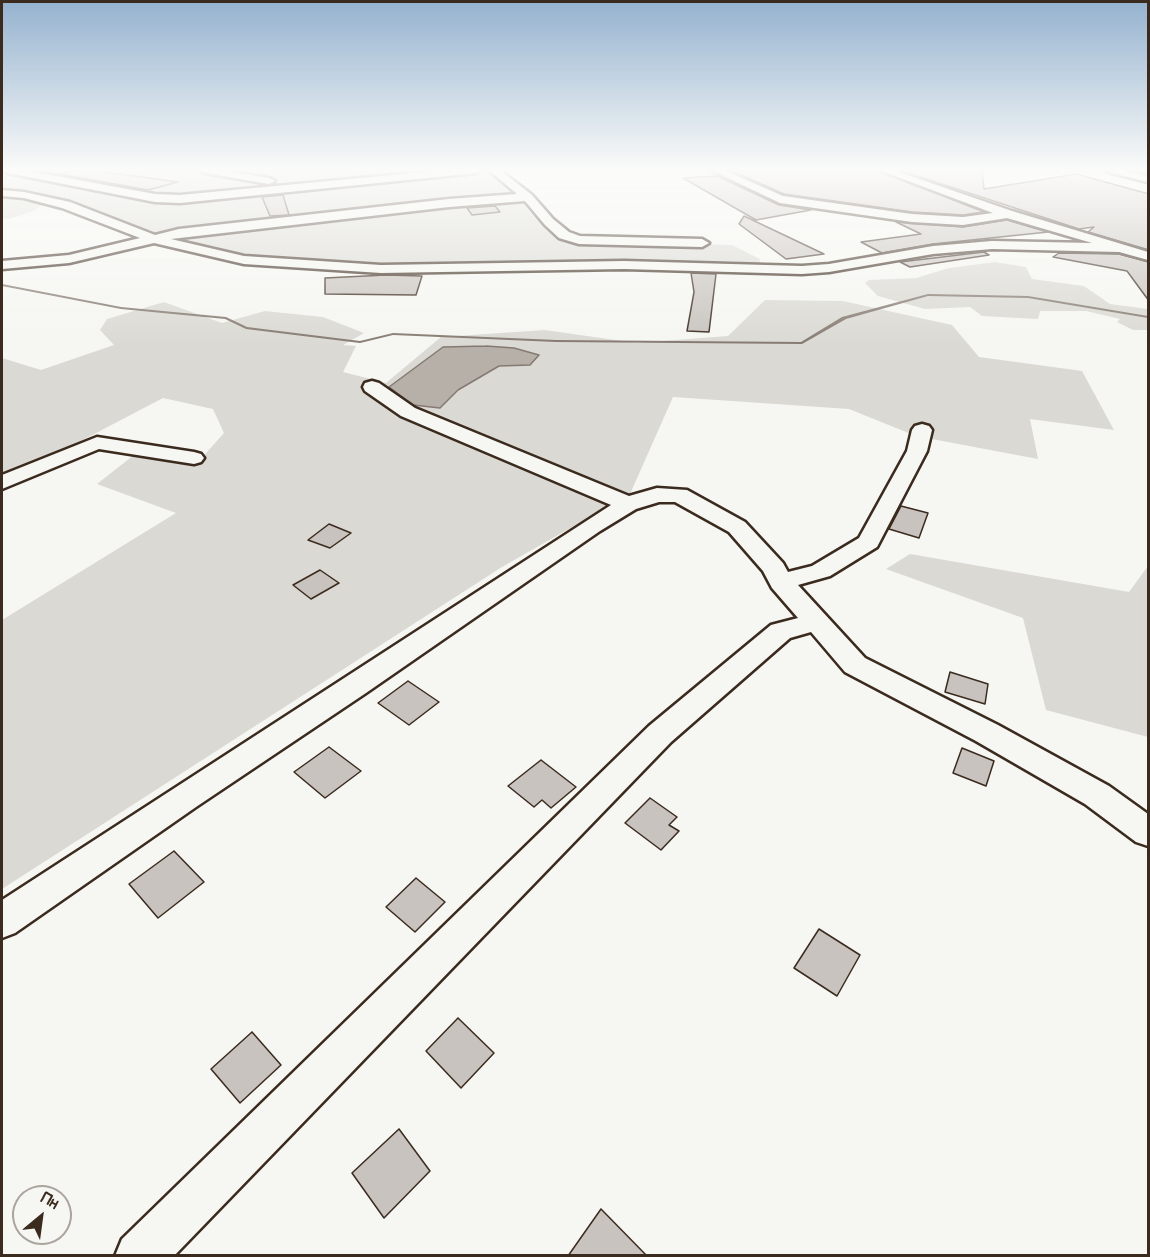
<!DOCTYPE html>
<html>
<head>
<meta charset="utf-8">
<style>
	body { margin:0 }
	#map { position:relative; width:1150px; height:1257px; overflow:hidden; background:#f6f6f2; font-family:Pangolin,sans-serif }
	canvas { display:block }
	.frame { position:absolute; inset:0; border:3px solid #3b2a1e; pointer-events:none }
	.north { position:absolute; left:12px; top:1185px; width:60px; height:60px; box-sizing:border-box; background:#f6f6f2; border:2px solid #aba49d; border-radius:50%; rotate:29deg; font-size:16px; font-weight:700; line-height:24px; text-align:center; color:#3b2a1e }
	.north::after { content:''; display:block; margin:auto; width:21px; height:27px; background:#3b2a1e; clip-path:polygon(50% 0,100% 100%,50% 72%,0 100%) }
</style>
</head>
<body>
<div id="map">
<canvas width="1150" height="1257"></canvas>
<div class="frame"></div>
<div class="north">Пн</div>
</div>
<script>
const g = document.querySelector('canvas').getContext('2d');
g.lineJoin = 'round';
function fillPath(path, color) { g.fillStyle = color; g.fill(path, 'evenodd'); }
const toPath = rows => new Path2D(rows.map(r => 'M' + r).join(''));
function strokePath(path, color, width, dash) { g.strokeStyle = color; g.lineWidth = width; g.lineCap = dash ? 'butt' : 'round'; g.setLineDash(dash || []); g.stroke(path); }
fillPath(toPath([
	[2,170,494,170,528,197,549,222,579,240,732,245,760,259,759,270,624,265,381,269,281,264,154,239,24,195,2,193],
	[2,196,15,197,44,203,34,211,8,219,2,218],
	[995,262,1026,267,1032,279,1084,286,1110,304,1148,309,1148,330,1133,330,1117,322,1120,319,1086,311,1040,311,1038,319,982,316,970,307,925,309,878,296,865,283,869,280,916,278,949,268],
	[765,300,843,301,952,325,979,357,1082,371,1114,430,1030,419,1038,459,916,436,849,409,673,397,630,494,502,567,2,889,2,620,176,513,97,484,134,455,146,458,199,461,224,433,213,409,163,398,77,443,2,475,2,358,41,370,114,345,100,330,107,319,164,302,222,323,265,311,323,317,364,333,343,345,356,346,343,372,386,383,441,337,545,330,636,343,728,336],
	[486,346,530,365,499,366,458,390,440,408,389,387],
	[910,554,1129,592,1148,566,1148,737,1046,710,1023,618,886,569]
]), '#dad9d3');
const water = toPath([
	[486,346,514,348,539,355,530,365,499,366,458,390,440,408,413,405,389,387,443,347,486,346]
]);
fillPath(water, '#b6b0a9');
strokePath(water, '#857a71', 1.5);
fillPath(toPath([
	[2,284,121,307,226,317,247,327,360,341,393,333,556,340,801,342,842,317,928,294,1028,296,1148,316,1148,318,1028,298,928,296,846,319,802,344,556,342,393,335,360,343,246,329,225,319,121,309,2,286,2,284]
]), '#857a71');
const building = toPath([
	[75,170,90,170,178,182,148,190,60,174,75,170],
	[730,170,877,170,984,212,963,215,912,212,784,194,730,170],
	[899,170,982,170,984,189,1076,174,1149,194,1149,250,1088,232,1094,227,1079,229,899,170],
	[717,176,779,205,811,210,756,220,683,178,717,176],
	[283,195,289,215,270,216,262,197,283,195],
	[495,206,500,212,472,215,467,208,495,206],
	[744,216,824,254,786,259,739,224,744,216],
	[1007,220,1048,232,933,244,882,253,861,242,921,234,896,222,963,227,1007,220],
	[984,252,989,255,910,267,900,262,984,252],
	[1059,253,1119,254,1149,262,1149,301,1127,271,1053,257,1059,253],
	[691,273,716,274,709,332,687,331,694,292,691,273],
	[386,275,422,276,416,295,325,294,325,278,386,275],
	[901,506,928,513,919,538,889,529,901,506],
	[329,524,351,533,330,548,308,540,329,524],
	[320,570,339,583,311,599,293,585,320,570],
	[950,672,988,684,985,704,945,692,950,672],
	[408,681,439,702,409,725,378,703,408,681],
	[329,747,361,771,325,798,294,772,329,747],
	[962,748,994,761,986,786,953,773,962,748],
	[541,760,576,787,551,808,542,800,534,807,508,786,541,760],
	[650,798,677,817,669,825,679,831,661,850,625,823,650,798],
	[174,851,204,882,158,918,129,884,174,851],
	[416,878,445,902,415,932,386,907,416,878],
	[819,929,860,955,837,996,794,968,819,929],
	[458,1018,494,1053,461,1088,426,1051,458,1018],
	[252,1032,281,1065,240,1103,211,1069,252,1032],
	[399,1129,430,1171,384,1218,352,1173,399,1129],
	[601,1209,647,1256,568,1256,601,1209]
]);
fillPath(building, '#c8c3be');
strokePath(building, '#3b2a1e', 1.5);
const street = toPath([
	[3,170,23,170,155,194,180,195,446,170,481,170,476,173,180,203,155,202,8,173,3,170],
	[200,170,222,170,269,178,275,181,269,184,205,173,200,170],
	[489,170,500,170,532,195,553,219,569,232,580,236,702,239,709,243,702,247,579,244,559,238,545,225,525,201,449,207,171,239,244,256,381,265,624,261,802,266,829,264,933,246,992,241,1092,243,1007,218,963,225,912,222,780,203,711,170,724,170,783,196,912,214,963,217,993,213,879,170,893,170,1012,211,1148,252,1148,260,1119,252,992,249,933,254,829,272,802,274,624,269,381,273,244,264,154,243,69,263,2,269,2,261,69,255,140,238,62,208,24,198,2,196,2,190,24,192,70,202,155,235,179,229,449,199,517,194,489,170],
	[1107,170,1124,170,1148,176,1148,182,1108,172,1107,170],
	[372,381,379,383,415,408,629,496,657,488,687,490,745,522,783,563,788,572,812,566,859,538,907,451,912,430,915,426,922,424,929,426,932,430,927,451,877,547,830,576,798,585,865,658,998,725,1109,786,1148,814,1148,846,1136,842,1085,804,976,741,845,672,811,632,790,638,671,742,174,1256,115,1256,122,1239,649,726,771,625,798,618,772,588,763,571,729,532,675,502,659,502,636,509,600,531,366,693,196,807,15,933,2,938,2,900,611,505,401,416,365,391,363,387,365,383,372,381],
	[97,437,194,452,201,454,204,458,201,462,194,464,99,449,2,489,2,475,97,437]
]);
strokePath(street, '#3b2a1e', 5);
fillPath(street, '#f6f6f2');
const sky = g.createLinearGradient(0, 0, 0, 346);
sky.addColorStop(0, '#94b2cf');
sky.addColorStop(0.49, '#fbfbf9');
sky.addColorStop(1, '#fbfbf900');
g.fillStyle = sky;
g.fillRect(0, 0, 1150, 346);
</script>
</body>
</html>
